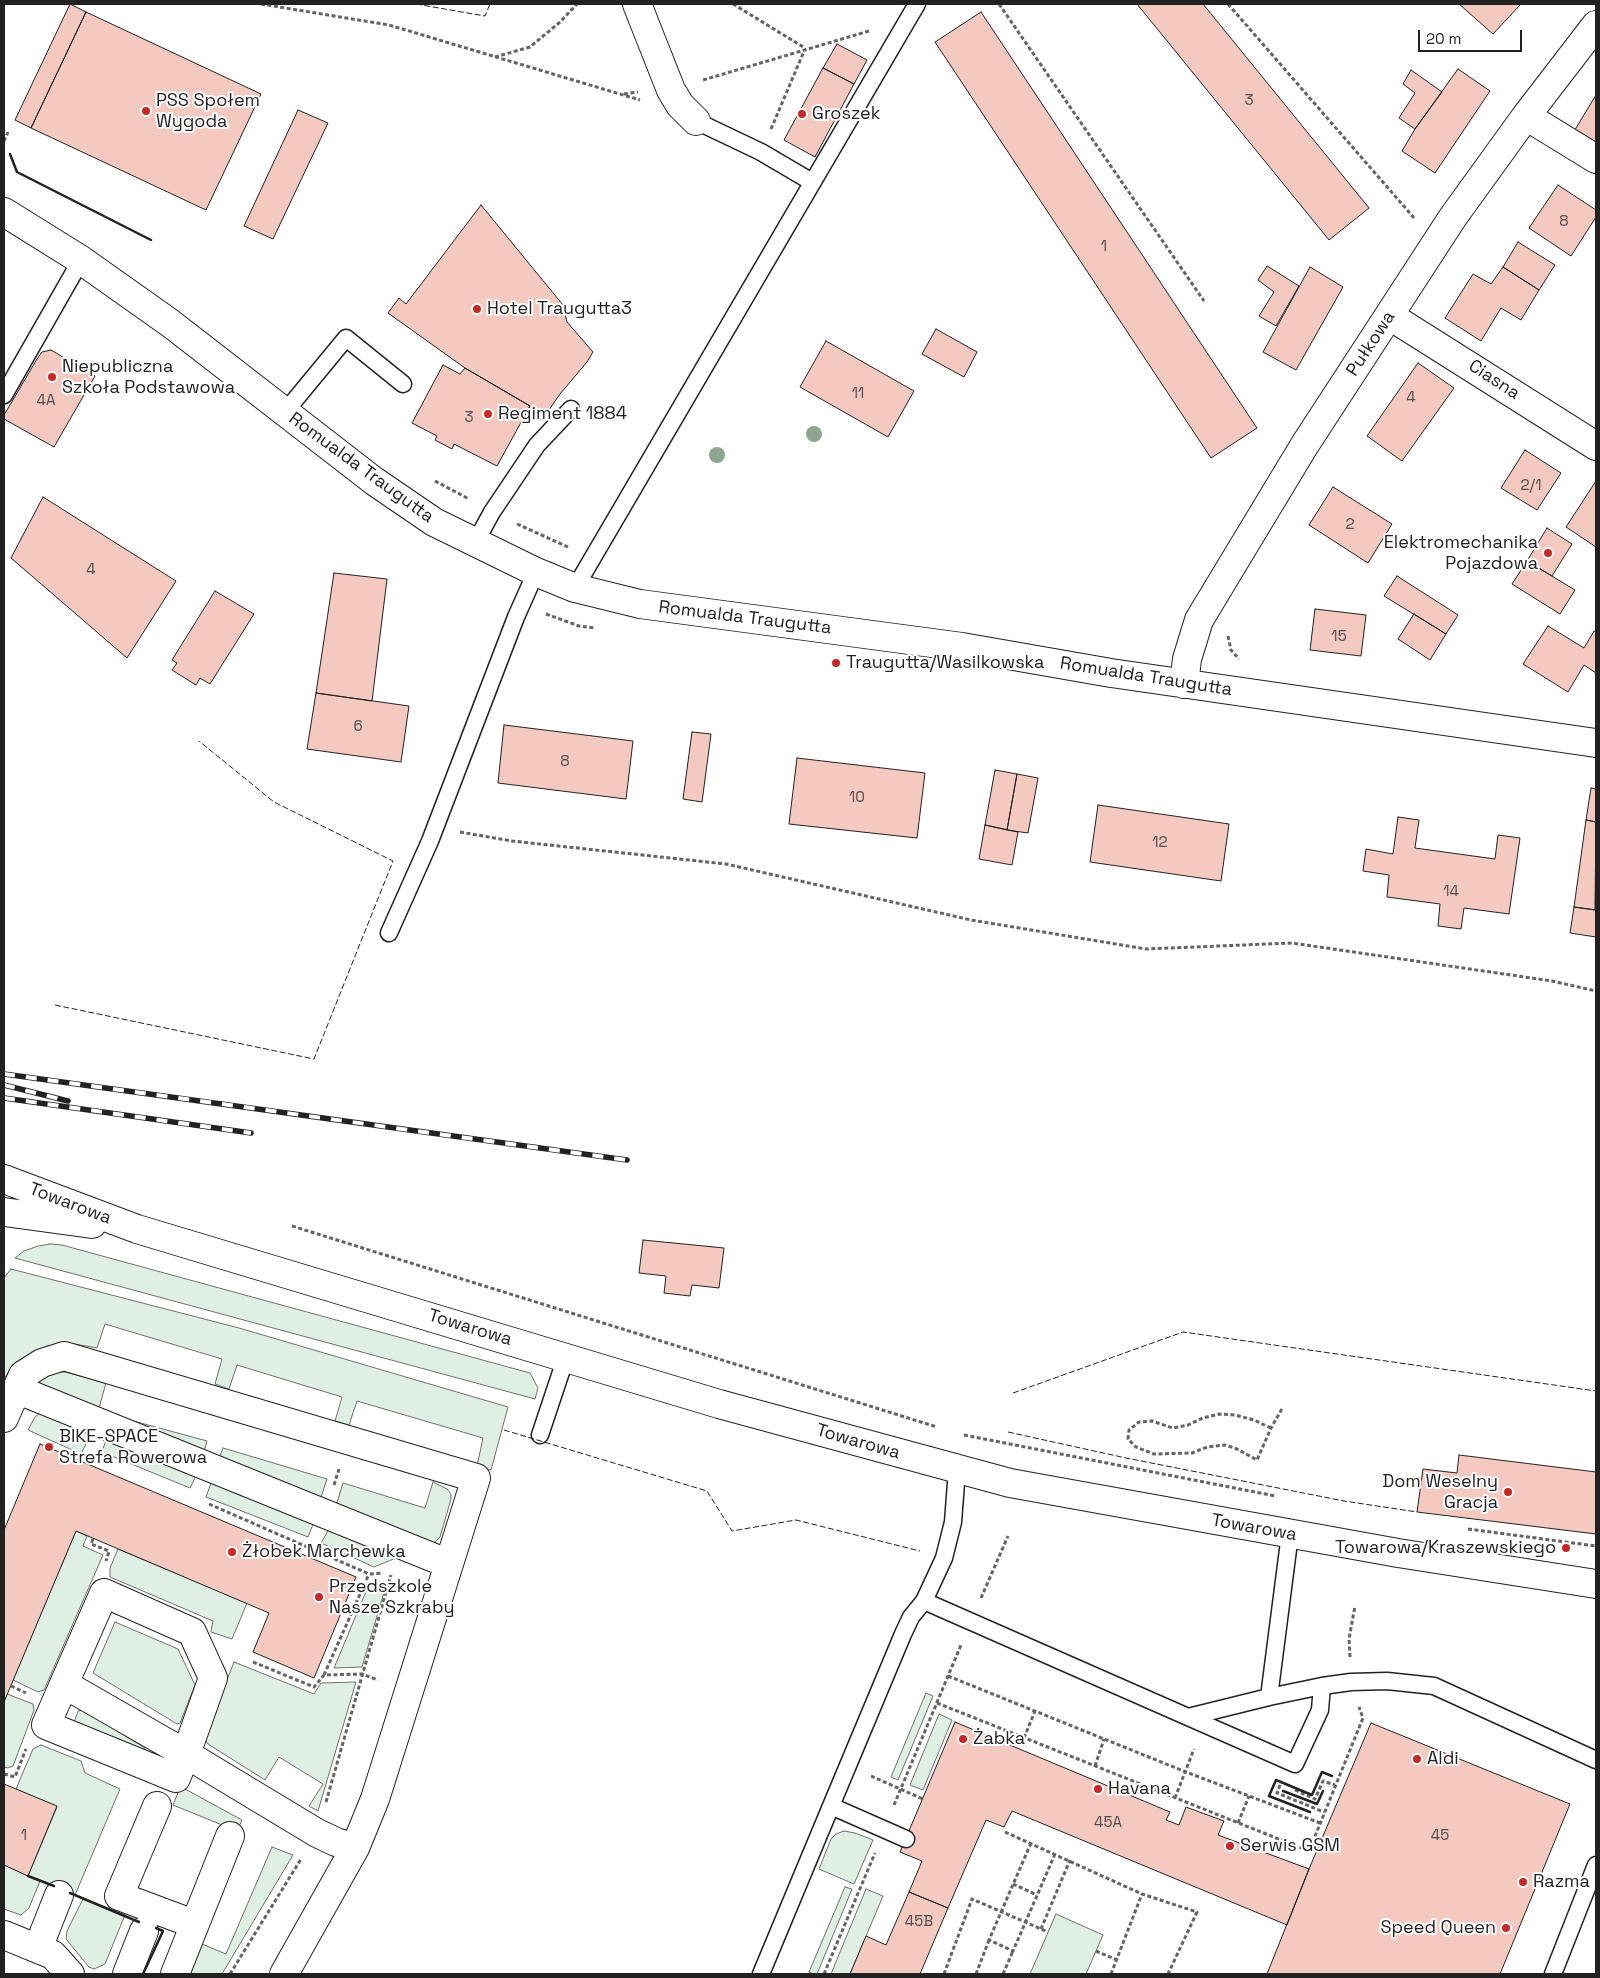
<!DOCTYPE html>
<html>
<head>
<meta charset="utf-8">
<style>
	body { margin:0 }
	#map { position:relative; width:1600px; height:1978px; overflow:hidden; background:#fff; font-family:"Space Grotesk",sans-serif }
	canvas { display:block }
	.frame { position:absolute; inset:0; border:5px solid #222; pointer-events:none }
	.scale { position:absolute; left:1418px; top:30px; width:104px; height:22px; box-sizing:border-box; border:2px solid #222; border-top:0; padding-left:6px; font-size:15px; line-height:18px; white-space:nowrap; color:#222; -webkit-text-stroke:4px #fff; paint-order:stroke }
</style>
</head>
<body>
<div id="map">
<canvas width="1600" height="1978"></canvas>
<div class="frame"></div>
<div class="scale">20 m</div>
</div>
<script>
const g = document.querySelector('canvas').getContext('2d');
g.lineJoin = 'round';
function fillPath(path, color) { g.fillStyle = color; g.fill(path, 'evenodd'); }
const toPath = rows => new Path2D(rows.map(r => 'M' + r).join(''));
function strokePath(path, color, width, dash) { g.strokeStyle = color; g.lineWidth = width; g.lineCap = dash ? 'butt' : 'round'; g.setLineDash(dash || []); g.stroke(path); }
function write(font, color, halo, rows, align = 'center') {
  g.font = font + ' "Space Grotesk",sans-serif'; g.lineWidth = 4; g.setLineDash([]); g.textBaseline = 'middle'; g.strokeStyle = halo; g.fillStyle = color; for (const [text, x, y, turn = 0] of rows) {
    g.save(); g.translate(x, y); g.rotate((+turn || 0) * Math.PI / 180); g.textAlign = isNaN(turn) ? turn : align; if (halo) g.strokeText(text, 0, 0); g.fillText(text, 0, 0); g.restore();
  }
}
const green = toPath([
	[50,1244,62,1245,530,1373,538,1388,535,1399,15,1258,24,1251,38,1246,50,1244],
	[11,1269,239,1328,508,1407,491,1470,477,1466,483,1438,357,1401,349,1425,335,1421,342,1397,237,1365,229,1389,215,1384,222,1359,105,1324,97,1348,69,1343,47,1346,28,1355,10,1369,4,1379,4,1278,11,1269],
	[65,1372,106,1383,99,1408,36,1382,53,1373,65,1372],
	[41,1412,93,1430,81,1454,28,1430,35,1417,41,1412],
	[115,1416,207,1441,204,1452,115,1416],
	[107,1437,197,1474,190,1488,102,1452,107,1437],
	[223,1448,327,1479,320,1500,219,1458,223,1448],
	[212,1480,314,1522,308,1537,206,1497,212,1480],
	[433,1482,447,1489,451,1494,451,1499,440,1537,435,1542,429,1544,336,1506,343,1483,425,1508,433,1482],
	[329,1529,396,1558,374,1567,321,1543,329,1529],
	[76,1531,87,1536,83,1546,103,1555,44,1690,38,1692,13,1680,76,1531],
	[118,1549,247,1603,232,1639,211,1632,213,1621,110,1577,110,1568,118,1549],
	[370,1582,385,1589,362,1667,334,1668,370,1582],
	[115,1622,178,1649,195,1685,180,1723,177,1724,93,1673,115,1622],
	[234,1662,314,1694,321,1683,356,1682,318,1811,309,1806,323,1784,279,1757,265,1780,208,1744,204,1738,234,1662],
	[926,1693,933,1696,898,1780,891,1777,926,1693],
	[7,1694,33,1704,34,1710,13,1766,8,1768,4,1767,4,1702,7,1694],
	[83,1710,145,1748,145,1751,73,1725,78,1711,83,1710],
	[939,1714,952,1720,923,1790,910,1785,939,1714],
	[41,1745,81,1761,85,1773,120,1789,75,1895,40,1881,29,1908,21,1915,4,1909,4,1865,28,1876,57,1807,16,1789,33,1749,41,1745],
	[185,1789,242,1820,237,1831,173,1805,179,1790,185,1789],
	[844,1831,855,1833,873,1840,854,1884,819,1869,831,1839,836,1834,844,1831],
	[272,1847,293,1855,222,1974,190,1974,202,1944,226,1954,272,1847],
	[845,1887,852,1889,817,1974,813,1974,809,1972,845,1887],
	[866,1889,883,1896,850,1974,831,1974,866,1889],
	[83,1899,125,1915,105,1964,94,1969,89,1967,66,1939,67,1931,83,1899],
	[1056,1914,1103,1935,1086,1974,1030,1974,1056,1914]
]);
fillPath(green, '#e0efe3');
strokePath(green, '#6f6f6f', 1);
const building = toPath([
	[70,4,86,12,31,128,15,120,70,4],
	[1137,4,1203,4,1369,208,1329,240,1137,4],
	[1459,4,1521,4,1493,34,1459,4],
	[86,12,261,94,206,210,31,128,86,12],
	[981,12,1257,428,1211,458,935,42,981,12],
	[837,44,867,60,854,84,823,68,837,44],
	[823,68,854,84,815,157,784,140,823,68],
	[1458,69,1490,91,1435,173,1402,151,1415,129,1458,69],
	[1411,70,1442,92,1415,129,1399,118,1415,93,1403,84,1411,70],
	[1596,95,1596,147,1573,133,1596,95],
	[298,110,328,123,273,239,244,226,298,110],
	[1558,185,1596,210,1596,217,1571,256,1529,228,1558,185],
	[481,205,563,305,567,322,593,352,587,362,560,394,542,420,527,413,530,406,465,368,388,313,399,298,406,304,481,205],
	[1518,242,1555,265,1539,290,1503,267,1518,242],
	[1267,266,1299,286,1276,326,1259,316,1274,292,1258,280,1267,266],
	[1310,267,1343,287,1296,370,1263,352,1310,267],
	[1503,267,1539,290,1521,320,1501,308,1481,341,1445,318,1473,274,1491,284,1503,267],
	[936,329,977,352,964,377,922,354,936,329],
	[826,341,914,391,888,437,800,387,826,341],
	[51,350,95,376,54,447,4,419,4,415,37,359,42,352,51,350],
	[1418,363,1454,388,1402,461,1367,436,1418,363],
	[443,365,460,374,465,368,530,406,497,466,454,444,452,449,435,440,437,436,412,423,443,365],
	[1525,450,1561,473,1537,510,1501,488,1525,450],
	[1596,481,1596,547,1566,527,1596,481],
	[1333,487,1392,524,1368,563,1309,525,1333,487],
	[43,497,176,581,127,658,11,558,43,497],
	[1547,528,1572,544,1552,576,1527,561,1547,528],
	[1527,561,1575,590,1560,614,1512,584,1527,561],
	[334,573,387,579,372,701,316,693,334,573],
	[1397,576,1458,615,1446,634,1384,596,1397,576],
	[215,591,254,614,210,684,200,678,196,685,172,670,177,663,172,660,215,591],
	[1315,609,1366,615,1361,656,1310,650,1315,609],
	[1414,614,1446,634,1430,660,1398,639,1414,614],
	[1548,626,1584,648,1594,631,1596,632,1596,673,1584,665,1568,692,1523,664,1548,626],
	[316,693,409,706,401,762,307,749,316,693],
	[504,725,633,741,626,799,498,783,504,725],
	[692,732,711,734,702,802,683,799,692,732],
	[797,758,925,773,917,838,789,824,797,758],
	[995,770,1017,774,1007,830,985,825,995,770],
	[1017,774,1038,778,1028,833,1007,830,1017,774],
	[1591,788,1596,789,1596,822,1586,820,1591,788],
	[1098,805,1229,824,1221,881,1090,862,1098,805],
	[1398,817,1419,820,1415,848,1495,859,1498,835,1520,838,1509,914,1464,908,1461,929,1438,926,1440,904,1387,897,1389,875,1363,871,1366,849,1393,854,1398,817],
	[1586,820,1596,822,1595,910,1574,907,1586,820],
	[985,825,1018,832,1012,865,979,859,985,825],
	[1574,907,1596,910,1596,937,1570,933,1574,907],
	[643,1240,724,1248,719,1288,692,1285,690,1296,664,1293,666,1276,639,1273,643,1240],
	[40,1444,356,1577,314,1678,253,1652,269,1613,76,1531,4,1702,4,1530,40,1444],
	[1459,1455,1596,1472,1596,1534,1417,1512,1423,1469,1457,1473,1459,1455],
	[955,1722,1170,1812,1166,1820,1179,1825,1186,1807,1224,1821,1218,1835,1309,1869,1287,1925,1012,1811,1004,1827,986,1820,948,1908,909,1892,922,1861,900,1852,955,1722],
	[1371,1723,1570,1804,1500,1974,1267,1974,1309,1869,1371,1723],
	[4,1784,57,1806,28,1876,4,1865,4,1784],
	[909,1892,948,1908,920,1974,850,1974,866,1936,886,1945,909,1892]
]);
fillPath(building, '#f3c9c0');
strokePath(building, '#222', 1);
const lane = toPath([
	[696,121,761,152,812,182],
	[4,395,81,260],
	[285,412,346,338,403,384],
	[475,543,492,512,537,445,571,409],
	[575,588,917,4],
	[389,933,430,841,516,617,536,572],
	[540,1435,566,1357],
	[924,1601,1188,1717,1269,1697,1322,1686,1351,1682,1387,1681,1434,1686,1596,1760],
	[1269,1697,1290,1534],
	[1188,1717,1295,1764,1320,1710,1322,1686],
	[906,1839,831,1806,903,1634,911,1617,924,1601,944,1558,953,1522,957,1470],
	[761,1974,831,1806],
	[1553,1974,1596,1865]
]);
const street = toPath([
	[637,4,671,90,680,105,696,121],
	[1526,116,1596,159],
	[4,212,81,260,170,323,374,481,434,522,536,572,575,588,640,604,962,647,1111,673,1596,743],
	[1390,316,1596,446],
	[1184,684,1187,659,1199,620,1304,446,1453,217,1526,116,1596,25],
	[16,1389,449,1564],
	[4,1418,23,1375,42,1363,64,1356,476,1478,375,1799,355,1848,336,1842,317,1833,186,1754,64,1684,46,1725,176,1778,186,1754,213,1678,192,1632,104,1593,64,1684],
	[157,1806,119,1896,194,1924],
	[4,1935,53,1955,70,1974],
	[38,1948,59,1895],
	[127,1974,144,1931],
	[175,1974,230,1836],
	[284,1974,355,1848]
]);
const secondary = toPath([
	[4,1179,137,1229,719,1404,1010,1483,1398,1553,1596,1584],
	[4,1212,92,1224]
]);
strokePath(lane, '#222', 19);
strokePath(street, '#222', 30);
strokePath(secondary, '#222', 30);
strokePath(toPath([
	[261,4,389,25,640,100],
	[733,4,805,48],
	[999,4,1204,301],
	[1228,4,1415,219],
	[495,57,530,47,560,22,577,4],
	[703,80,869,31],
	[624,94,638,92],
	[771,129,805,49],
	[4,141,8,132],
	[435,481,469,499],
	[517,524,568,547],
	[546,614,579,626,595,628],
	[1228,636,1231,650,1239,659],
	[460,832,512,841,726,864,971,920,1146,949,1292,943,1552,981,1596,991],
	[292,1226,937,1427],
	[1271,1428,1254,1420,1235,1415,1219,1414,1203,1418,1188,1425,1173,1428,1152,1421,1139,1422,1129,1430,1128,1439,1136,1447,1154,1454,1192,1453,1207,1447,1225,1445,1237,1449,1257,1460,1271,1428,1283,1407],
	[964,1435,1275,1496],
	[334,1485,339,1469],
	[209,1504,369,1574,383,1573],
	[1468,1529,1596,1546],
	[93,1539,91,1544,109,1551,106,1561],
	[981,1598,1008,1536],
	[1350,1657,1349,1639,1355,1606],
	[253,1662,314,1687,324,1675,362,1674,378,1680],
	[324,1675,369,1574],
	[948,1676,1186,1772,1320,1823],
	[11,1686,26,1693],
	[937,1703,1309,1851,1363,1718,1359,1707],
	[1024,1738,1035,1711],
	[1095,1766,1104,1739],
	[4,1774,15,1777,26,1749],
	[871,1776,923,1799],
	[1280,1785,1277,1793,1324,1812],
	[1295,1790,1315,1799,1323,1781,1335,1785],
	[1175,1798,1194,1749],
	[326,1802,391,1575],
	[894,1805,961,1645],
	[1238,1823,1249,1796],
	[1005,1832,1142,1894,1197,1912,1168,1974],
	[1031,1843,989,1940,1013,1951,1055,1854],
	[1013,1884,1037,1895],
	[1041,1929,1070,1860],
	[1096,1951,1117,1960],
	[230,1974,301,1859],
	[824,1974,875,1853],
	[944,1974,972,1899,1048,1932],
	[976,1974,989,1940],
	[1003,1974,1013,1951],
	[1111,1974,1142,1894]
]), '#646464', 3, [4, 2.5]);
strokePath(lane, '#fff', 16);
strokePath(street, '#fff', 28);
strokePath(secondary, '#fff', 28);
const rail = toPath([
	[4,1074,627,1160],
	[4,1085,68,1101],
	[4,1098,251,1133]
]);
strokePath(rail, '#222', 5.5);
strokePath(rail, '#fff', 4, [11]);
strokePath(toPath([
	[416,4,485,16,490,4],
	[55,1005,314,1059,393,861,274,802,199,741],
	[1013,1393,1183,1332,1596,1391],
	[504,1430,707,1491,732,1531,796,1520,920,1551],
	[1008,1432,1126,1458,1344,1501,1417,1512]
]), '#222', 1, [6, 2.5]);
strokePath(toPath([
	[10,154,17,172,151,240],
	[1283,1791,1317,1804,1323,1791],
	[1310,1812,1269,1796,1276,1780,1312,1795,1322,1772,1332,1776],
	[28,1876,54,1886],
	[70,1893,139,1922],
	[143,1974,163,1931,156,1928]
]), '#222', 2.5);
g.fillStyle = '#8da692';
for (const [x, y] of [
	[814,434],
	[717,455]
]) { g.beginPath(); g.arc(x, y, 8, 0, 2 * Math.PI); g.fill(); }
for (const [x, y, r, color] of [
	[146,111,5,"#c62828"],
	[802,114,5,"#c62828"],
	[477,309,5,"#c62828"],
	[52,377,5,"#c62828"],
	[488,414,5,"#c62828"],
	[1548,553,5,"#c62828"],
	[836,663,5,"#c62828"],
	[49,1447,5,"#c62828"],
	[1508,1492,5,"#c62828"],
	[1566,1548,5,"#c62828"],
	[232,1552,5,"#c62828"],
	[319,1597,5,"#c62828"],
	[963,1739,5,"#c62828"],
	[1417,1759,5,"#c62828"],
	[1098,1789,5,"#c62828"],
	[1230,1846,5,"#c62828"],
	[1523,1882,5,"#c62828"],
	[1506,1928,5,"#c62828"]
]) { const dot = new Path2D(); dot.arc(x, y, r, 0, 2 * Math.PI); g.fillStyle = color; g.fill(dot); strokePath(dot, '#fff', 2); }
write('15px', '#564c4a', null, [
	["3",1249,101],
	["8",1564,222],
	["1",1104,247],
	["11",858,394],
	["4",1411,398],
	["4A",46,401],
	["3",469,418],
	["2/1",1531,486],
	["2",1350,525],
	["4",91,570],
	["15",1339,637],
	["6",358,727],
	["8",565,762],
	["10",857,798],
	["12",1160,843],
	["14",1451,892],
	["45A",1108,1823],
	["1",24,1836],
	["45",1440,1836],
	["45B",919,1922]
]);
write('18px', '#222', '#fff', [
	["PSS Społem",156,101],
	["Wygoda",156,122],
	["Groszek",812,114],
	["Hotel Traugutta3",487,309],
	["Niepubliczna",62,367],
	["Szkoła Podstawowa",62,388],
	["Regiment 1884",498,414],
	["Elektromechanika",1538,543,"right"],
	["Pojazdowa",1538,564,"right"],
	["Traugutta/Wasilkowska",846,663],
	["BIKE-SPACE",59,1437],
	["Strefa Rowerowa",59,1458],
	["Dom Weselny",1498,1482,"right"],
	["Gracja",1498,1503,"right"],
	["Towarowa/Kraszewskiego",1556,1548,"right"],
	["Żłobek Marchewka",242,1552],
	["Przedszkole",329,1587],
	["Nasze Szkraby",329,1608],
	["Żabka",973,1739],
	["Aldi",1427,1759],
	["Havana",1108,1789],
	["Serwis GSM",1240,1846],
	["Razma",1533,1882],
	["Speed Queen",1496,1928,"right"]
], 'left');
write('18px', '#222', '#fff', [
	["Pułkowa",1371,344,-57],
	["Ciasna",1494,380,33],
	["Romualda Traugutta",361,468,36],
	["Romualda Traugutta",745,618,7],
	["Romualda Traugutta",1146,677,9],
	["Towarowa",70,1204,21],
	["Towarowa",470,1328,17],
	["Towarowa",858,1442,16],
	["Towarowa",1254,1528,10]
]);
</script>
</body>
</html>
